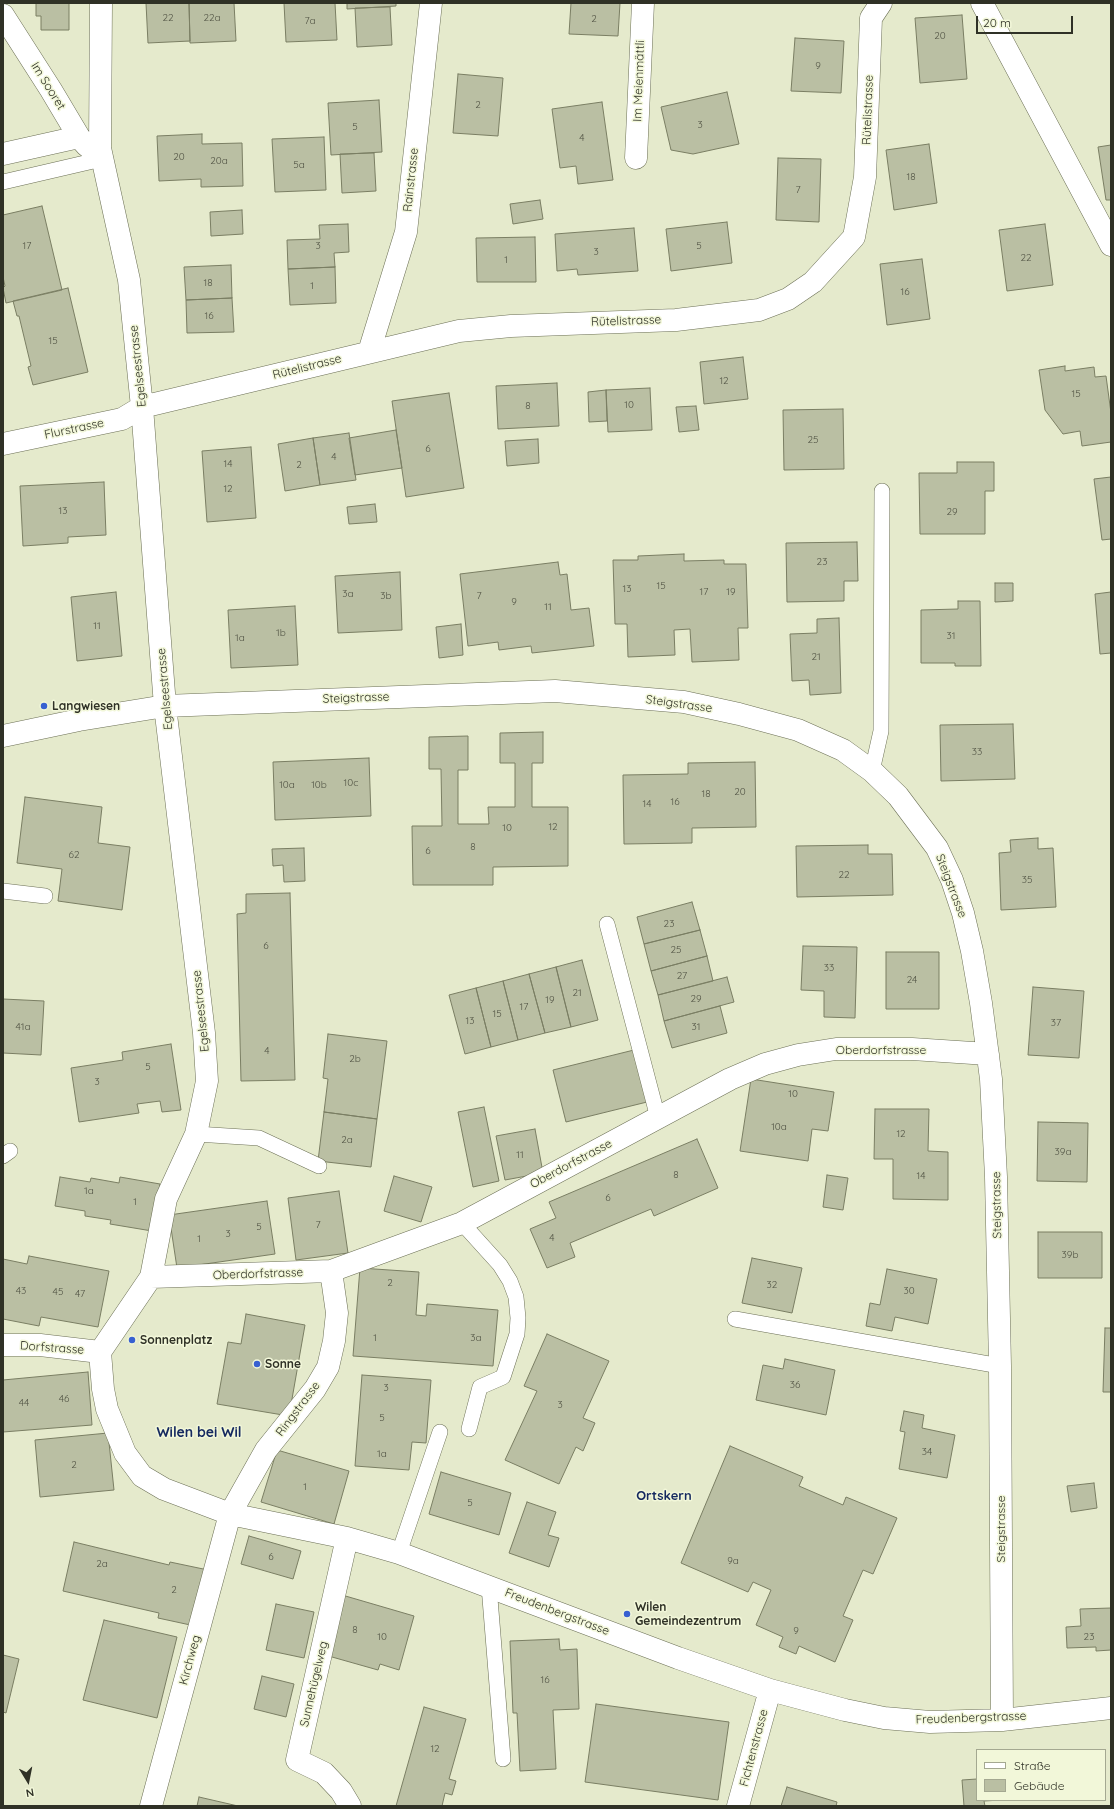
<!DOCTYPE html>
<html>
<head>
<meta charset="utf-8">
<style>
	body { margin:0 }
	#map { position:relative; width:1114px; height:1809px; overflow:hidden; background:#e5eacc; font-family:Quicksand,sans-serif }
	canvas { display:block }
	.frame { position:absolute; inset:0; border:4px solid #2f3126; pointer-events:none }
	.legend { position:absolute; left:976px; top:1749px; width:130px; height:52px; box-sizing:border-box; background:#f2f7d9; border:1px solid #a4a891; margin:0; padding:5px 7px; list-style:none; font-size:12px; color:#2f3126 }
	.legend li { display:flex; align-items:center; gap:8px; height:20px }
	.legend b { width:20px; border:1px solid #a4a891 }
	.north { position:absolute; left:8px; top:1761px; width:40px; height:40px; -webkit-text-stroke:3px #f2f7d9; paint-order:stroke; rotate:170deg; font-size:11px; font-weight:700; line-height:16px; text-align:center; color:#2f3126 }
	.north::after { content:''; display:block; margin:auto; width:14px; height:18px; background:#2f3126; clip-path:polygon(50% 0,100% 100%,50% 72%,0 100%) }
	.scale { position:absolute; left:976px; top:16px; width:97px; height:18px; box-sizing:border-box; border:2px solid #2f3126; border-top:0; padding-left:5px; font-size:12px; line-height:14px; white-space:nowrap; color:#2f3126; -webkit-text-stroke:3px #f2f7d9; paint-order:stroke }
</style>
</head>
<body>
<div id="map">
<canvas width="1114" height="1809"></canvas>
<div class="frame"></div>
<ul class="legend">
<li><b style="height:5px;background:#fff"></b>Straße</li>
<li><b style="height:11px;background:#babfa3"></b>Gebäude</li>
</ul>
<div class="north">N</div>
<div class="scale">20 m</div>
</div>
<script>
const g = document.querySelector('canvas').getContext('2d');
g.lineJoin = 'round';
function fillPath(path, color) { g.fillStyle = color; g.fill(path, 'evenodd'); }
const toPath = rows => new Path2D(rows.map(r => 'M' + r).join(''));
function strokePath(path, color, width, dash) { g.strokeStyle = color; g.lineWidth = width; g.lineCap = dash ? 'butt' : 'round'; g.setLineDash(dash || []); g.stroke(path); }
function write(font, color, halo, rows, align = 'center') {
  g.font = font + ' Quicksand,sans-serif'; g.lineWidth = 3; g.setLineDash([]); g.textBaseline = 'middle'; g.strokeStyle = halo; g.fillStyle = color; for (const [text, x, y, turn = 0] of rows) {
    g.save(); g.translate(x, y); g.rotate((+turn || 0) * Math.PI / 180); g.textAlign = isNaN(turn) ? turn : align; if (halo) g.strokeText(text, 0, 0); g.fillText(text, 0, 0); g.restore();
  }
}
const building = toPath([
	[36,3,69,3,69,30,41,30,41,16,36,16,36,3],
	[146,3,189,3,190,41,148,43,146,3],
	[189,3,234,3,236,41,190,43,189,3],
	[284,3,335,3,337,40,286,42,284,3],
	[347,3,396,3,396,6,347,9,347,3],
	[571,3,620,3,618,36,569,34,571,3],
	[390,7,392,45,357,47,355,8,390,7],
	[962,15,967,79,920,83,915,18,962,15],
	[795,38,844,41,841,93,791,91,795,38],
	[458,74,503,78,498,136,453,133,458,74],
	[727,92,739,144,693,154,671,150,661,107,727,92],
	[379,100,382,152,331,155,328,103,379,100],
	[602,102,613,180,578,184,576,166,560,168,552,109,602,102],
	[202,134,202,144,242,143,243,186,201,187,201,179,159,181,157,136,202,134],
	[324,137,326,190,275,192,272,139,324,137],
	[929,144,937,203,894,210,886,150,929,144],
	[1111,145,1111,200,1106,200,1098,147,1111,145],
	[374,153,376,191,342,193,340,154,374,153],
	[778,158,821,159,819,222,776,220,778,158],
	[540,200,543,219,513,224,510,204,540,200],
	[42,206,62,290,6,303,3,288,5,286,3,277,3,215,42,206],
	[242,210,243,234,211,236,210,212,242,210],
	[727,222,732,263,671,271,666,229,727,222],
	[348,224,349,252,334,253,335,267,288,269,287,240,320,239,319,225,348,224],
	[1045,224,1053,285,1007,291,999,230,1045,224],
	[634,228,638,271,578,275,577,269,557,271,555,234,634,228],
	[535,237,536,282,477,282,476,238,535,237],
	[922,259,930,319,887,325,880,264,922,259],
	[231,265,232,298,186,300,184,267,231,265],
	[335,267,336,303,290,305,288,269,335,267],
	[68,288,88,372,33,385,28,367,31,366,19,316,17,316,13,301,68,288],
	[232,298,234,332,187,333,186,300,232,298],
	[743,357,748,399,704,404,700,362,743,357],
	[1065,366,1065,371,1094,367,1095,377,1106,376,1111,413,1111,442,1082,446,1080,431,1063,434,1045,410,1039,370,1065,366],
	[557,383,559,426,498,429,496,386,557,383],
	[650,388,652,430,608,432,606,390,650,388],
	[606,390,607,421,589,422,588,392,606,390],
	[449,393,464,488,406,497,392,401,449,393],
	[696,406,699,430,679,432,676,407,696,406],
	[843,409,844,469,784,470,783,410,843,409],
	[396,430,402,468,355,475,349,438,396,430],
	[349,433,356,480,320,485,313,438,349,433],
	[313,438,320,485,285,491,278,444,313,438],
	[538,439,539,463,507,466,505,441,538,439],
	[251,447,256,518,207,522,202,451,251,447],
	[957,462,994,462,994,491,985,491,985,534,920,534,919,473,957,473,957,462],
	[1111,477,1111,539,1102,540,1094,479,1111,477],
	[104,482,106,535,68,537,68,543,23,546,20,486,104,482],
	[375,504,377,522,349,524,347,507,375,504],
	[857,542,858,581,844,581,844,601,787,602,786,543,857,542],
	[684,554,684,561,724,560,724,564,746,564,748,628,738,628,739,660,692,662,690,629,674,630,675,655,628,657,627,624,615,624,613,560,638,560,638,556,684,554],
	[558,562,560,575,567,574,571,610,589,608,594,646,532,653,531,646,499,650,498,642,468,646,460,574,558,562],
	[400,572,402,630,338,633,335,576,400,572],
	[995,583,1013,583,1013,601,995,602,995,583],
	[116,592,122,656,77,661,71,597,116,592],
	[1111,592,1111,653,1100,654,1095,594,1111,592],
	[958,601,980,601,981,666,955,666,955,663,921,663,921,610,958,609,958,601],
	[295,606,298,665,231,668,228,610,295,606],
	[839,618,841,693,810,695,809,680,792,681,790,634,817,633,817,619,839,618],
	[461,624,463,655,439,658,436,627,461,624],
	[1013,724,1015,779,941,781,940,725,1013,724],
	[543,732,543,763,532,763,532,807,568,807,568,866,493,867,493,885,413,885,412,826,442,826,441,769,429,769,429,737,468,736,468,770,458,770,458,824,489,824,488,807,515,807,515,763,500,763,500,733,543,732],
	[369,758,371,816,275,820,273,762,369,758],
	[755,762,756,827,692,828,692,843,624,844,623,775,688,774,688,763,755,762],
	[25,797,102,807,98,843,130,847,122,910,58,901,62,869,17,863,25,797],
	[1038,838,1038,849,1053,848,1056,907,1001,910,999,853,1011,852,1010,840,1038,838],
	[868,845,868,854,892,854,893,895,797,897,796,846,868,845],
	[304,848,305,881,284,882,283,865,273,866,272,849,304,848],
	[290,893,295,1080,241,1081,237,914,246,913,246,894,290,893],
	[692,902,700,930,644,944,637,917,692,902],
	[700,930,707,956,651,971,644,944,700,930],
	[803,946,857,947,855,1018,824,1017,824,991,801,990,803,946],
	[886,952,939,952,939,1009,886,1009,886,952],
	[707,956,713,981,658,995,651,971,707,956],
	[582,960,598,1020,571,1027,556,967,582,960],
	[556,967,571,1027,545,1033,529,974,556,967],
	[529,974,545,1033,518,1040,503,981,529,974],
	[727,977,734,1002,664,1021,658,995,727,977],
	[503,981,518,1040,491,1047,476,988,503,981],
	[1033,987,1084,991,1079,1058,1028,1055,1033,987],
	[476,988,491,1047,465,1054,449,995,476,988],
	[3,999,44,1001,41,1055,3,1053,3,999],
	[720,1006,727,1033,672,1048,664,1021,720,1006],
	[328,1034,387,1041,377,1119,324,1112,328,1079,323,1078,328,1034],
	[171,1044,181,1110,162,1112,160,1101,137,1104,139,1113,79,1122,71,1068,123,1060,122,1052,171,1044],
	[634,1050,647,1102,566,1122,553,1070,634,1050],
	[751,1079,834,1092,828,1131,812,1129,808,1161,740,1151,751,1079],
	[484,1107,499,1181,473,1187,458,1112,484,1107],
	[875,1109,929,1109,928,1151,948,1152,948,1200,893,1199,893,1159,874,1159,875,1109],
	[324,1112,377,1119,371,1167,318,1161,324,1112],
	[1038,1122,1088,1123,1087,1182,1037,1181,1038,1122],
	[535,1129,543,1173,505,1180,496,1136,535,1129],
	[697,1139,718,1188,654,1216,651,1209,570,1243,575,1257,547,1268,530,1229,556,1218,549,1202,697,1139],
	[827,1175,848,1178,843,1210,823,1207,827,1175],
	[394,1176,432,1187,421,1222,384,1211,394,1176],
	[60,1177,90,1182,91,1178,119,1183,120,1177,160,1184,152,1231,110,1224,111,1220,85,1216,85,1211,55,1206,60,1177],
	[339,1191,348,1253,296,1260,288,1198,339,1191],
	[267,1201,275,1254,177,1268,169,1215,267,1201],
	[1038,1232,1102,1232,1102,1278,1038,1278,1038,1232],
	[29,1256,109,1271,98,1327,41,1317,39,1326,3,1319,3,1259,27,1264,29,1256],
	[752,1258,802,1268,792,1313,742,1303,752,1258],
	[360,1268,419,1272,416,1315,426,1316,427,1304,498,1310,493,1366,353,1356,360,1268],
	[887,1269,937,1279,928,1324,895,1317,892,1331,866,1326,870,1303,880,1305,887,1269],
	[246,1314,305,1325,289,1416,217,1404,228,1342,241,1344,246,1314],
	[1105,1328,1111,1328,1111,1392,1103,1392,1105,1328],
	[547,1334,609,1361,583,1418,595,1423,583,1451,576,1447,559,1484,505,1460,537,1391,524,1386,547,1334],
	[785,1359,835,1370,826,1415,756,1400,763,1365,783,1369,785,1359],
	[88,1372,92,1425,3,1432,3,1380,88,1372],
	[362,1375,431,1380,426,1443,412,1442,409,1470,355,1466,362,1375],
	[904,1411,924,1415,922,1428,955,1435,947,1478,899,1469,905,1432,900,1431,904,1411],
	[108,1433,114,1490,40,1497,35,1440,108,1433],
	[730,1446,803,1477,799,1486,843,1505,846,1497,897,1518,873,1574,863,1570,843,1616,853,1620,835,1662,799,1646,796,1654,779,1647,783,1637,756,1625,771,1590,753,1582,748,1592,681,1563,730,1446],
	[277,1450,349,1471,334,1524,261,1502,277,1450],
	[441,1472,511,1493,499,1535,429,1514,441,1472],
	[1094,1483,1097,1508,1071,1512,1067,1486,1094,1483],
	[527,1502,556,1512,548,1535,559,1538,549,1567,509,1553,527,1502],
	[249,1536,301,1551,293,1579,241,1564,249,1536],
	[74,1542,169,1565,170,1562,208,1570,195,1626,158,1618,159,1613,63,1591,74,1542],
	[342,1595,414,1616,399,1670,380,1664,378,1670,325,1655,342,1595],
	[276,1604,314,1612,304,1658,266,1650,276,1604],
	[1111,1608,1111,1650,1096,1651,1096,1647,1067,1648,1066,1627,1081,1626,1080,1609,1111,1608],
	[104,1620,177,1637,157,1718,83,1700,104,1620],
	[559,1639,560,1650,577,1649,579,1709,553,1710,556,1769,520,1771,517,1713,513,1713,510,1641,559,1639],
	[3,1655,19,1659,6,1713,3,1712,3,1655],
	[262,1676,294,1684,286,1717,254,1709,262,1676],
	[596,1704,729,1722,718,1800,585,1782,596,1704],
	[424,1707,466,1719,449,1779,456,1781,452,1795,445,1793,442,1806,396,1806,424,1707],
	[977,1779,977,1800,1001,1800,984,1801,985,1806,964,1806,962,1780,977,1779],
	[787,1787,837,1802,836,1806,781,1806,787,1787],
	[199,1797,238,1806,197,1806,199,1797]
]);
fillPath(building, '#babfa3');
strokePath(building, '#7a7e63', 1);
const lane = toPath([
	[3,182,102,159],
	[872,771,881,731,882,491],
	[3,891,45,896],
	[607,924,658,1118],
	[196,1134,259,1138,319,1166],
	[3,1156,10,1151],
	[462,1223,500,1265,510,1281,516,1297,518,1318,517,1334,503,1377,480,1387,469,1429],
	[735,1319,1000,1366],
	[399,1553,440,1432],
	[489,1586,503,1759]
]);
const street = toPath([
	[982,3,1111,245],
	[3,15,51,90,79,137,87,146,100,148],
	[3,154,79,137],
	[636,158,643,3],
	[369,352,406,232,431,3],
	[3,444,122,419,142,407,459,331,511,326,676,320,759,310,788,299,813,282,854,237,865,177,871,18,881,3],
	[3,736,79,720,165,706,555,691,684,702,739,714,798,730,843,750,872,771,898,796,937,848,952,880,963,913,972,951,981,1003,991,1079,996,1177,1000,1366,1002,1720],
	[151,1277,331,1271,462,1223,730,1079,765,1064,798,1055,836,1049,912,1049,988,1054],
	[3,1345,40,1345,100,1352],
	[100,1352,151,1277,166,1199,196,1134,207,1081,204,1033,165,706,142,407,129,280,100,148,101,3],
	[100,1352,103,1389,107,1409,125,1453,142,1476,164,1489,230,1514,347,1538,399,1553,678,1658,770,1690,845,1710,884,1718,930,1722,1002,1720,1111,1708],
	[347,1538,297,1760,324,1773,341,1791,350,1806],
	[151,1806,230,1514,266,1450,315,1389,328,1367,334,1341,337,1313,331,1271],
	[738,1806,770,1690]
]);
strokePath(lane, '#6c7056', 16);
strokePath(street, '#6c7056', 23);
strokePath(lane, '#fff', 15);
strokePath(street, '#fff', 22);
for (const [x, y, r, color] of [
	[44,706,4,"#3760d1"],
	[132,1340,4,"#3760d1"],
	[257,1364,4,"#3760d1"],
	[627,1614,4,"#3760d1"]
]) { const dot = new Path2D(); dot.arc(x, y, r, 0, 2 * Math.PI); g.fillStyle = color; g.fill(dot); strokePath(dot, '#f2f7d9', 1.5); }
write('10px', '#525445', null, [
	["22",168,18],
	["22a",212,18],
	["2",594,19],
	["7a",310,21],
	["20",940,36],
	["9",818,66],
	["2",478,105],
	["3",700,125],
	["5",355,127],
	["4",582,138],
	["20",179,157],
	["20a",219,161],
	["5a",299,165],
	["18",911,177],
	["7",798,190],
	["17",27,246],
	["3",318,246],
	["5",699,246],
	["3",596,252],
	["22",1026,258],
	["1",506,260],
	["18",208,283],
	["1",312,286],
	["16",905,292],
	["16",209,316],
	["15",53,341],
	["12",724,381],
	["15",1076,394],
	["10",629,405],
	["8",528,406],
	["25",813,440],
	["6",428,449],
	["4",334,457],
	["14",228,464],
	["2",299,465],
	["12",228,489],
	["13",63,511],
	["29",952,512],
	["23",822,562],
	["15",661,586],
	["13",627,589],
	["17",704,592],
	["19",731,592],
	["3a",348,594],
	["3b",386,596],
	["7",479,596],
	["9",514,602],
	["11",548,607],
	["11",97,626],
	["1b",281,633],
	["31",951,636],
	["1a",240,638],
	["21",816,657],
	["33",977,752],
	["10c",351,783],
	["10a",287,785],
	["10b",319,785],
	["20",740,792],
	["18",706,794],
	["16",675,802],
	["14",647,804],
	["12",553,827],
	["10",507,828],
	["8",473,847],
	["6",428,851],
	["62",74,855],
	["22",844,875],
	["35",1027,880],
	["23",669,924],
	["6",266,946],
	["25",676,950],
	["33",829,968],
	["27",682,976],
	["24",912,980],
	["21",577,993],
	["29",696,999],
	["19",550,1000],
	["17",524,1007],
	["15",497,1014],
	["13",470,1021],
	["37",1056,1023],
	["41a",23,1027],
	["31",696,1027],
	["4",267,1051],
	["2b",355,1059],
	["5",148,1067],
	["3",97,1082],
	["10",793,1094],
	["10a",779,1127],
	["12",901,1134],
	["2a",347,1140],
	["39a",1063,1152],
	["11",520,1155],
	["8",676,1175],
	["14",921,1176],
	["1a",89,1191],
	["6",608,1198],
	["1",135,1202],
	["7",318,1225],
	["5",259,1227],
	["3",228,1234],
	["4",552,1238],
	["1",199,1239],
	["39b",1070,1255],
	["2",390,1283],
	["32",772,1285],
	["43",21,1291],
	["30",909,1291],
	["45",58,1292],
	["47",80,1294],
	["1",375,1338],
	["3a",476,1338],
	["36",795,1385],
	["3",386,1388],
	["46",64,1399],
	["44",24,1403],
	["3",560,1405],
	["5",382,1418],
	["34",927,1452],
	["1a",382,1454],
	["2",74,1465],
	["1",305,1487],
	["5",470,1503],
	["6",271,1557],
	["9a",733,1561],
	["2a",102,1564],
	["2",174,1590],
	["8",355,1630],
	["9",796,1631],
	["10",382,1637],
	["23",1089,1637],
	["16",545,1680],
	["12",435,1749]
]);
write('12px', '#2f3126', '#f2f7d9', [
	["Im Meienmättli",639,81,-88],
	["Im Sooret",48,86,58],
	["Rütelistrasse",868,110,-88],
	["Rainstrasse",411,180,-84],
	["Rütelistrasse",626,321,-2],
	["Egelseestrasse",138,366,-96],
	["Rütelistrasse",307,367,-14],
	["Flurstrasse",74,429,-12],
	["Egelseestrasse",165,689,-95],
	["Steigstrasse",356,698,-2],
	["Steigstrasse",679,704,8],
	["Steigstrasse",951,886,69],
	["Egelseestrasse",201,1011,-96],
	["Oberdorfstrasse",881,1050],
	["Oberdorfstrasse",571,1164,-28],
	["Steigstrasse",997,1205,-91],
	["Oberdorfstrasse",258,1274,-2],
	["Dorfstrasse",52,1348,4],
	["Ringstrasse",298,1409,-53],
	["Steigstrasse",1001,1529,-90],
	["Freudenbergstrasse",557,1612,21],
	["Kirchweg",190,1660,-75],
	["Sunnehügelweg",314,1684,-77],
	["Freudenbergstrasse",971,1718,-2],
	["Fichtenstrasse",754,1748,-75]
]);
write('bold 12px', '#2f3126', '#f2f7d9', [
	["Langwiesen",52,706],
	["Sonnenplatz",140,1340],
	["Sonne",265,1364],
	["Wilen",635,1607],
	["Gemeindezentrum",635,1621]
], 'left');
write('bold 13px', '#15295f', '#f2f7d9', [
	["Ortskern",664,1496]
]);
write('bold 14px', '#15295f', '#f2f7d9', [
	["Wilen bei Wil",199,1433]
]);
</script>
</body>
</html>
